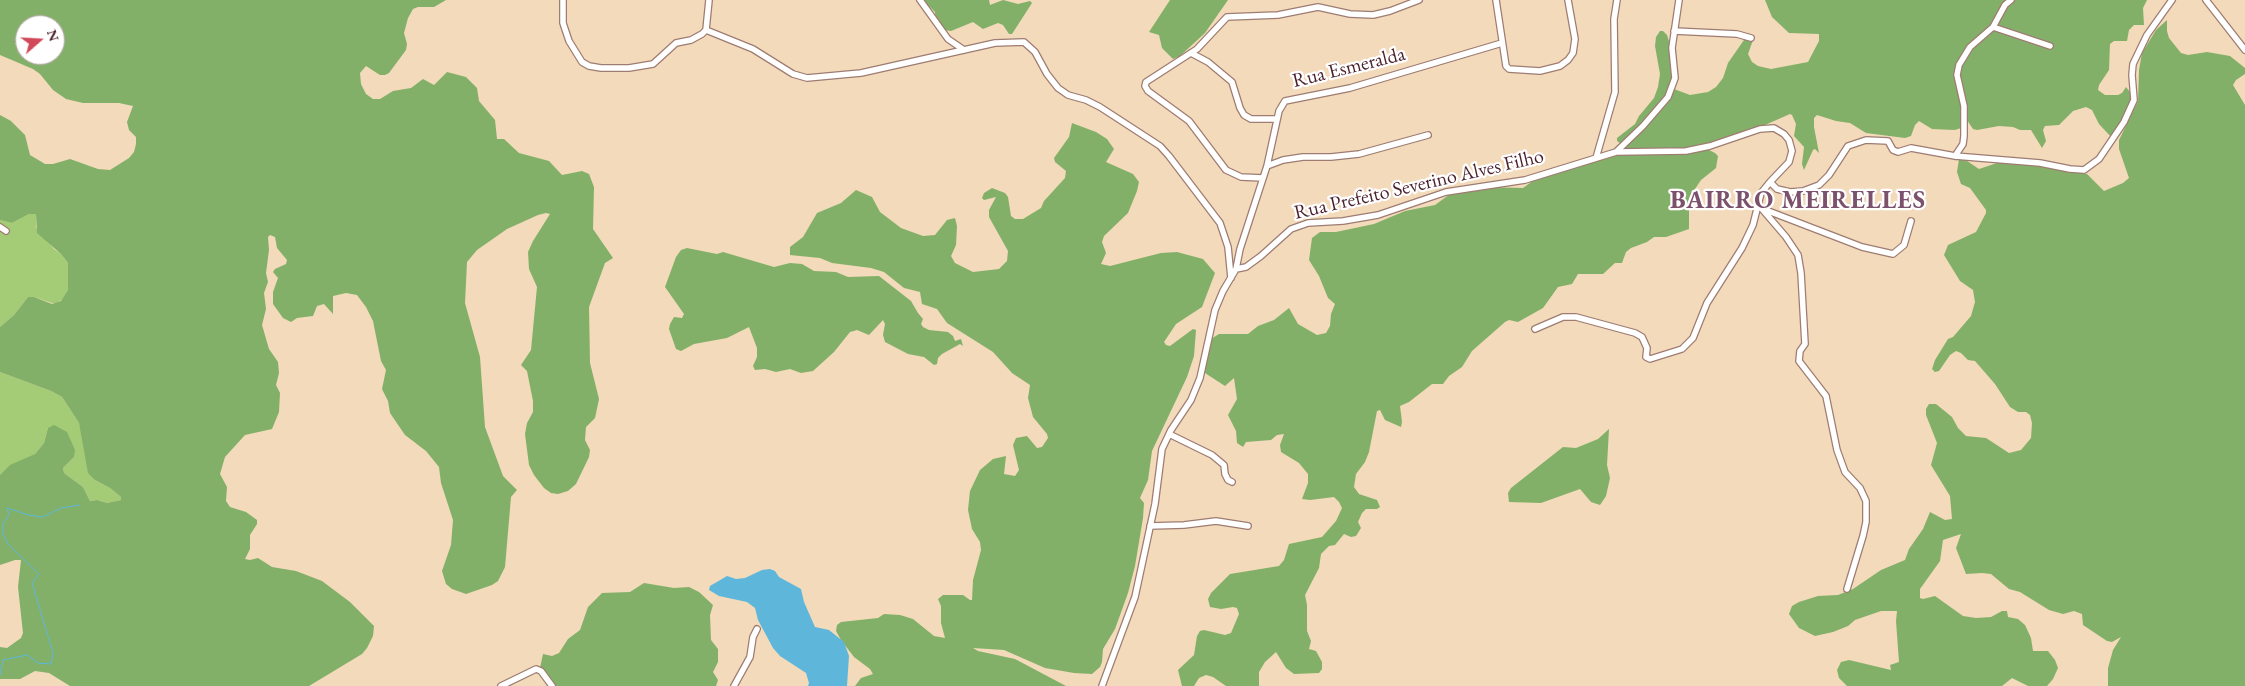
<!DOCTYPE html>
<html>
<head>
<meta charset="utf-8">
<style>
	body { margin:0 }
	#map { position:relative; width:2245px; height:686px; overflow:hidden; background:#f2daba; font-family:"EB Garamond",serif }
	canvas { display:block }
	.north { position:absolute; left:15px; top:15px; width:50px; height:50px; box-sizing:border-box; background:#fff; border:1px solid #b7a5aa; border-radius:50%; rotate:71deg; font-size:14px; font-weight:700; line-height:20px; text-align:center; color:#4a1f2b }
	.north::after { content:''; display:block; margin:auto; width:18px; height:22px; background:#d1495b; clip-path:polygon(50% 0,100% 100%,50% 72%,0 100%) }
</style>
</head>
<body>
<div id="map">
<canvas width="2245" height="686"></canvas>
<div class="north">N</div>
</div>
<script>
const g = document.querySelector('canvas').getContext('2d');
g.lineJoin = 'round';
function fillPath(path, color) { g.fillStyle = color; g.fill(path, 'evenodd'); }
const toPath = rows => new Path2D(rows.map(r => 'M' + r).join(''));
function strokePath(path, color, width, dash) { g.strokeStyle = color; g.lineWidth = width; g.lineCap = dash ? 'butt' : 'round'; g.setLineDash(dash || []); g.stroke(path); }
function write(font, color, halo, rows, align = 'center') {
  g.font = font + ' "EB Garamond",serif'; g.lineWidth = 4.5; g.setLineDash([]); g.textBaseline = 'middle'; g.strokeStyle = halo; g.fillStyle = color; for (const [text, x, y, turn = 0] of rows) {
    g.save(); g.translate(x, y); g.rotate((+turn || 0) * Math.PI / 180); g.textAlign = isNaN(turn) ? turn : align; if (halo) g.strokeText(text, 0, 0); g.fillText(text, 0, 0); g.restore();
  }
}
fillPath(toPath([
	[29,214,36,214,36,228,54,249,61,254,68,263,68,290,63,299,55,304,34,297,28,297,14,315,0,327,0,220,12,223],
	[0,372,51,391,62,397,79,423,95,480,110,488,121,497,121,500,107,503,97,500,90,501,83,487,64,473,63,468,74,457,48,428,44,443,35,454,0,475]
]), '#a4cc77');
fillPath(toPath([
	[0,0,446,0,434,7,418,7,413,9,408,18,404,33,407,44,406,50,389,73,385,75,380,75,366,66,360,73,361,84,366,94,373,99,380,99,393,91,411,88,423,79,434,85,447,72,466,77,477,88,479,101,495,120,497,139,504,139,519,153,549,161,562,175,582,171,589,174,594,187,593,229,613,258,605,263,589,307,590,363,599,399,595,418,586,427,585,440,590,450,589,457,576,484,568,491,558,494,551,493,544,488,534,475,529,465,525,434,527,423,533,412,533,401,527,371,521,365,531,350,537,287,529,269,528,252,533,241,550,214,546,213,538,215,507,229,477,250,467,262,465,303,480,357,485,427,503,476,517,490,511,497,505,567,498,581,492,585,466,594,452,589,446,584,442,571,451,545,453,520,441,483,439,467,426,451,405,435,390,413,388,401,382,389,386,370,381,361,373,321,366,307,357,295,346,293,333,296,333,314,324,304,317,306,313,316,297,318,291,322,283,318,273,304,273,292,278,278,273,272,275,269,286,264,287,260,277,248,275,237,270,235,268,237,269,250,266,273,268,282,264,293,266,309,262,325,269,349,278,362,279,373,276,385,280,393,279,412,272,429,245,435,225,457,220,474,227,487,226,501,230,507,246,512,257,520,257,524,250,535,250,549,245,559,250,560,258,558,272,567,296,571,322,581,350,602,374,626,373,636,367,648,362,654,309,686,70,686,49,673,35,671,20,679,0,679,0,647,7,648,21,638,23,633,18,587,21,560,15,560,0,565,0,475,10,465,35,454,44,443,48,428,54,425,67,432,75,450,74,457,63,468,64,473,83,487,90,501,97,500,107,503,121,500,121,497,110,488,95,480,88,473,79,423,62,397,51,391,0,372,0,327,14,315,28,297,34,297,52,304,61,301,68,290,68,263,61,254,37,233,36,214,29,214,12,223,0,220,0,115,11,121,25,135,30,155,45,164,53,164,70,159,98,169,110,170,129,158,134,152,136,144,136,137,129,130,127,122,133,106,119,103,83,103,66,99,53,90,40,74,33,69,0,55],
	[25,25,55,25,55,55,25,55],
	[923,0,989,0,990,5,1003,0,1018,4,1030,1,1032,3,1012,34,1009,34,1003,25,998,23,983,29,973,22,951,31,936,29,935,12],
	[1170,0,1228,0,1205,33,1180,56,1173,59,1162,48,1159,35,1149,32],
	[1765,0,2147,0,2143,8,2144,25,2134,25,2129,30,2127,41,2114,41,2110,44,2109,70,2099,85,2098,90,2105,95,2118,95,2122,93,2126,87,2130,92,2132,98,2126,115,2112,138,2099,124,2092,110,2086,107,2073,111,2059,125,2045,126,2043,130,2046,141,2042,148,2031,130,2020,130,2013,127,1999,126,1977,130,1973,129,1967,120,1961,128,1955,130,1932,129,1919,121,1915,125,1911,136,1905,138,1866,133,1850,123,1836,121,1817,115,1814,118,1814,127,1819,153,1815,149,1813,150,1804,170,1802,164,1804,147,1794,136,1796,124,1792,115,1790,114,1740,136,1670,151,1709,150,1715,153,1718,156,1716,168,1701,180,1689,198,1689,229,1666,237,1654,237,1647,242,1631,248,1626,252,1622,263,1615,263,1603,274,1578,274,1572,284,1558,287,1543,308,1518,322,1509,320,1505,322,1472,351,1462,367,1449,376,1443,384,1432,384,1409,402,1400,406,1402,422,1401,427,1385,420,1380,410,1377,411,1369,452,1365,462,1356,474,1354,487,1359,494,1377,500,1380,507,1377,509,1366,509,1362,513,1358,522,1361,528,1356,536,1351,537,1344,534,1335,545,1329,546,1321,554,1319,568,1305,595,1307,605,1307,631,1311,641,1309,649,1316,651,1322,662,1322,669,1319,673,1294,674,1286,668,1276,652,1265,662,1259,672,1259,686,1226,686,1213,677,1206,675,1199,678,1194,686,1182,686,1178,670,1194,655,1197,636,1200,631,1204,630,1225,635,1231,633,1239,614,1237,608,1233,607,1221,609,1210,607,1208,599,1211,593,1230,574,1279,566,1284,560,1289,544,1322,537,1336,521,1342,508,1339,502,1334,497,1310,500,1302,499,1308,483,1308,474,1299,463,1281,452,1280,445,1284,434,1277,435,1271,440,1246,442,1243,447,1237,443,1236,431,1228,415,1237,399,1234,378,1225,386,1205,373,1206,359,1211,339,1219,334,1248,334,1258,326,1274,320,1289,308,1298,324,1317,335,1326,333,1330,326,1331,314,1335,304,1328,298,1319,276,1309,260,1312,238,1320,232,1336,232,1374,224,1405,211,1435,205,1450,194,1468,189,1485,187,1523,188,1545,172,1580,166,1623,149,1624,146,1617,141,1617,138,1635,124,1639,116,1654,98,1658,87,1660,74,1655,46,1656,37,1660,31,1663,31,1667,35,1672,51,1674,89,1690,95,1708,92,1716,87,1723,78,1728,63,1746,37,1751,37,1753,40,1748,54,1752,62,1758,66,1771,69,1808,62,1819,41,1819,34,1789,33,1772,17],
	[2167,20,2167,31,2169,38,2181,53,2188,55,2207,52,2230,56,2245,68,2245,74,2236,80,2233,85,2245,105,2245,686,2108,686,2108,668,2113,650,2121,637,2112,642,2107,641,2083,625,2082,614,2074,611,2063,614,2049,610,2020,592,2009,589,1991,574,1982,573,1966,574,1956,548,1961,534,1943,540,1940,561,1920,589,1920,598,1923,599,1935,596,1963,616,1976,618,1991,617,2002,611,2007,611,2008,617,2018,619,2025,625,2031,638,2033,651,2048,651,2055,660,2058,668,2053,679,2047,686,2028,686,2012,678,2002,686,1847,686,1839,678,1837,670,1841,662,1849,660,1891,670,1890,665,1899,662,1896,621,1897,611,1881,611,1855,620,1848,626,1833,632,1815,636,1799,628,1789,614,1792,606,1799,602,1818,596,1838,595,1853,589,1881,570,1905,560,1909,549,1923,529,1930,512,1945,520,1952,519,1950,496,1931,465,1937,443,1926,415,1926,409,1929,404,1936,404,1952,417,1958,428,1966,436,1986,438,2009,453,2021,450,2031,438,2032,423,2030,415,2026,412,2018,412,2010,407,1995,384,1975,361,1968,360,1961,353,1956,351,1950,355,1939,371,1935,372,1932,369,1935,360,1948,339,1953,337,1971,316,1975,302,1973,290,1960,281,1944,255,1948,245,1976,232,1986,213,1986,210,1970,188,1961,184,1957,172,1959,159,1967,161,1979,169,2006,160,2023,161,2087,174,2104,191,2123,183,2129,178,2119,149,2119,140,2138,101,2139,70,2142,53,2156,30],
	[1072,123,1096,132,1107,139,1114,149,1106,162,1133,174,1139,182,1137,191,1128,213,1104,236,1102,242,1106,253,1101,264,1110,266,1161,253,1177,252,1203,259,1215,273,1202,307,1176,324,1164,342,1166,345,1170,346,1193,329,1196,330,1194,356,1187,377,1152,451,1148,480,1140,498,1144,503,1143,518,1135,566,1128,593,1115,629,1103,649,1102,662,1100,667,1092,674,1074,673,1045,668,1004,650,973,648,978,651,1015,659,1066,686,855,686,861,678,873,674,870,669,854,657,841,640,836,631,837,625,841,622,878,618,884,614,900,615,913,619,934,636,945,638,941,623,941,606,938,599,943,595,963,595,970,600,972,600,973,580,981,550,980,542,972,529,968,510,970,491,980,470,993,459,1006,456,1004,474,1015,476,1019,470,1013,445,1016,438,1027,436,1037,448,1042,447,1048,438,1047,434,1033,417,1028,398,1030,385,1012,373,993,352,947,323,937,309,922,304,920,292,904,288,884,272,871,268,832,263,820,258,790,255,790,247,803,237,817,213,841,203,856,190,872,197,880,212,901,228,923,236,935,235,947,220,955,218,957,226,956,245,951,256,955,263,973,272,999,269,1007,261,1008,251,989,217,989,210,996,197,984,200,982,198,984,193,992,188,1005,193,1008,197,1011,216,1015,219,1023,219,1041,208,1044,201,1065,178,1066,171,1055,162,1054,158,1069,137],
	[687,248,717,254,723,252,774,267,790,263,802,264,814,271,836,272,848,277,879,276,911,301,918,313,923,319,921,324,923,327,929,330,948,332,953,336,955,341,961,339,963,346,960,344,942,354,938,358,937,364,934,365,924,357,908,354,885,342,883,335,885,324,883,320,869,335,857,330,850,332,834,352,813,371,801,373,790,369,776,372,765,369,755,370,753,366,757,357,757,348,749,327,727,338,694,344,681,351,676,349,669,329,670,324,674,317,682,318,684,314,665,287,676,257,681,250],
	[1609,429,1607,465,1610,478,1606,496,1600,505,1591,502,1580,489,1541,503,1509,502,1508,493,1511,488,1563,447,1576,448,1598,439],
	[644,583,674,588,689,587,699,592,713,605,710,615,711,640,718,649,718,662,713,672,718,680,716,686,554,686,540,668,543,654,552,656,559,653,568,639,580,630,588,607,602,593,630,592]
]), '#83b068');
fillPath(toPath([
	[770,569,775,571,779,577,801,589,804,602,815,627,829,630,844,642,849,656,847,686,808,686,809,683,806,673,780,656,773,648,758,620,755,608,747,602,719,596,709,590,710,586,727,576,736,579,745,578,762,570]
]), '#5eb7db');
strokePath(toPath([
	[0,675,3,660,27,655,38,663,51,664,53,653,32,583,39,574,8,544,3,534,3,523,9,516,7,508,28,515,43,517,61,508,80,505]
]), '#5eb7db', 1);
const minor = toPath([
	[563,0,563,23,569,41,582,62,589,66,601,68,629,68,653,64,676,43,691,40,702,34,706,30,709,0],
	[920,0,948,39,964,50],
	[1496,0,1506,66,1509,69,1540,71,1560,66,1568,60,1573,53,1575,39,1568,0],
	[2206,0,2245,50],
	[1993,27,2050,46],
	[706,30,753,49,793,74,807,78,861,73,995,43,1024,42,1035,52,1047,74,1058,88,1068,95,1086,100,1100,107,1160,146,1169,156,1220,223,1228,247,1231,278],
	[1674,31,1737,34,1751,38],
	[1191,53,1208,62,1232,82,1240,108,1244,115,1251,119,1277,119],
	[1616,152,1686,151,1710,146,1760,129,1774,128,1784,134,1789,140,1792,151,1789,162,1770,182,1777,189,1790,192,1803,191,1819,185,1829,175,1848,146,1866,140,1888,141,1893,150,1898,152,1911,148,1955,156,2040,163,2070,169,2084,170,2099,159,2124,122,2134,100,2132,75,2133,64,2147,35,2172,0],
	[1955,156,1963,144,1964,136,1964,106,1957,75,1959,65,1970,47,1993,27,2005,5,2011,0],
	[1596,158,1615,92,1614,19,1617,0],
	[1267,166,1283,160,1303,157,1331,157,1359,154,1428,135],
	[1263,178,1241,177,1226,170,1189,121,1148,91,1145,86,1146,82,1197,49,1227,17,1278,15,1318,7,1350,14,1373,15,1390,11,1419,0],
	[1762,209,1786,237,1798,255,1801,273,1805,344,1800,351,1799,361,1826,396,1837,450,1845,472,1860,488,1866,501,1866,522,1863,536,1847,589],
	[1763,209,1862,247,1893,254,1904,245,1911,221],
	[0,227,6,231],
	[1236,269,1240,249,1267,166,1279,111,1285,101,1350,88,1502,43],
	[1535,329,1563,317,1576,317,1635,333,1642,337,1647,348,1646,357,1650,359,1682,349,1693,338,1707,303,1742,248,1753,225,1761,193,1770,182],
	[1169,434,1212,455,1224,465,1225,474,1228,480,1232,482],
	[1150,526,1184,525,1216,521,1248,526],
	[501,686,536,669,541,671,552,686],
	[734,686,750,657,753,637,757,629],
	[1102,686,1135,597,1155,504,1162,449,1171,430,1191,400,1200,378,1215,310,1223,291,1236,269,1246,267,1261,256,1291,229,1308,223,1343,221,1378,215,1446,192,1525,180,1616,152,1643,126,1668,97,1675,78,1672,48,1679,0]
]);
strokePath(minor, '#9e7c72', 8);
strokePath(minor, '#fff', 5.5);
write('20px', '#4a1f2b', '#fff', [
	["Rua Esmeralda",1349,68,-14],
	["Rua Prefeito Severino Alves Filho",1419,185,-13]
]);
g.letterSpacing = '1px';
write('bold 25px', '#7c516b', '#fff', [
	["BAIRRO MEIRELLES",1798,201]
]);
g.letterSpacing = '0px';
</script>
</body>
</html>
